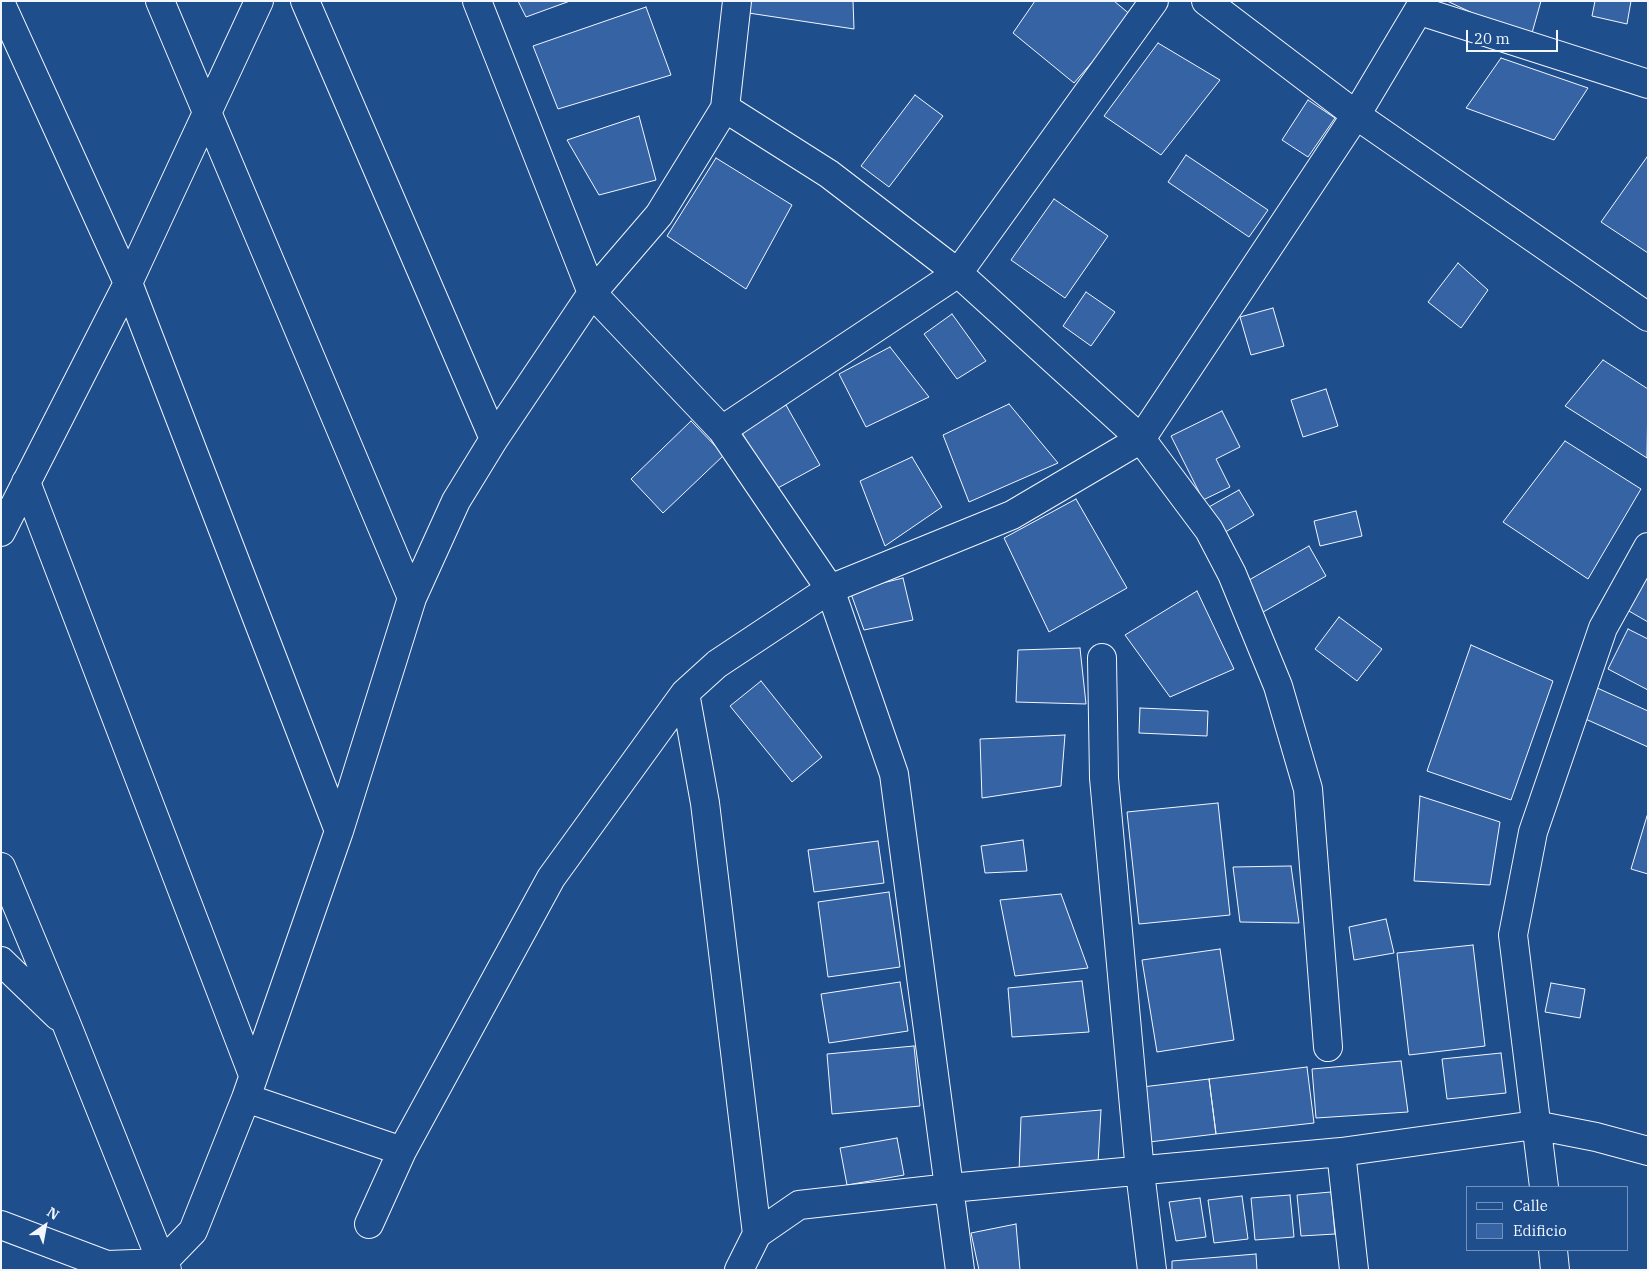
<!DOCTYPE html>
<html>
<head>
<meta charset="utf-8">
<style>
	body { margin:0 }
	#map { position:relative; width:1649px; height:1271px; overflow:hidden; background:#1f4e8c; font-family:"IBM Plex Serif",serif }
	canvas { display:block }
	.frame { position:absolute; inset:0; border:2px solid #f2f6ff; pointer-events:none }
	.legend { position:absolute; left:1466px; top:1186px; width:162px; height:65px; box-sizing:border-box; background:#1f4e8c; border:1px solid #7391ba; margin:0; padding:6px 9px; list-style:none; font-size:15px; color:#f2f6ff }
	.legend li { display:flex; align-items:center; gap:10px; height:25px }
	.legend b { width:25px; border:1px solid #7391ba }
	.north { position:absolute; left:20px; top:1201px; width:50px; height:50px; -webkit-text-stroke:4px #1f4e8c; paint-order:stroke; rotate:33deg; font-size:14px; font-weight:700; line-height:20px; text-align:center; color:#f2f6ff }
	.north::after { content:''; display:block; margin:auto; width:18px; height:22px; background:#f2f6ff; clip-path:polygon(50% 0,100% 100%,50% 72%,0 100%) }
	.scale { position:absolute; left:1466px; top:30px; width:92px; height:22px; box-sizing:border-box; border:2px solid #f2f6ff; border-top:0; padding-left:6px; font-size:15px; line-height:18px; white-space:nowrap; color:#f2f6ff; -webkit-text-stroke:4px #1f4e8c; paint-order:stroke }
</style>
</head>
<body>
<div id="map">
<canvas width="1649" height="1271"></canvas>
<div class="frame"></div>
<ul class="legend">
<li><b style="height:6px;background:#1f4e8c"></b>Calle</li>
<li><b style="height:14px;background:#3563a3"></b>Edificio</li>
</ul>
<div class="north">N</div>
<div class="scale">20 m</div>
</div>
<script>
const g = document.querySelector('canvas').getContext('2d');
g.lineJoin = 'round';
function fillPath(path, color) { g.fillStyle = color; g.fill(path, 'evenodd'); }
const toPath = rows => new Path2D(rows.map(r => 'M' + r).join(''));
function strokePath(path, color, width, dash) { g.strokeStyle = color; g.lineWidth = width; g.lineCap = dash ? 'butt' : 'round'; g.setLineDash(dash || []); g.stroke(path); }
const building = toPath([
	[518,1,570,1,526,17,518,1],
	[744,1,853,1,854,29,742,12,744,1],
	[1035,1,1114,1,1132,16,1074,83,1013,33,1035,1],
	[1447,1,1541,1,1530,40,1447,1],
	[1595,1,1631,1,1627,24,1592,16,1595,1],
	[646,7,671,75,558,109,533,46,646,7],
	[1158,43,1220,80,1161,155,1104,116,1158,43],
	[1501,58,1588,88,1554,140,1466,108,1501,58],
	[915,95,943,116,889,187,861,166,915,95],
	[1308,100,1335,118,1308,157,1282,140,1308,100],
	[639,116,656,180,599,195,567,140,639,116],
	[1186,155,1268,210,1249,237,1168,182,1186,155],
	[1647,157,1648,157,1648,253,1601,222,1647,157],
	[716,158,792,205,746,289,667,236,716,158],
	[1054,199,1108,236,1065,298,1011,260,1054,199],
	[1458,263,1488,290,1461,328,1428,302,1458,263],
	[1086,292,1115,312,1091,346,1063,326,1086,292],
	[1273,308,1284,346,1251,355,1240,317,1273,308],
	[952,314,986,361,957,379,924,334,952,314],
	[890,347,929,397,866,427,839,374,890,347],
	[1603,360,1648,389,1647,458,1565,406,1603,360],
	[1326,389,1338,426,1303,437,1291,400,1326,389],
	[1009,404,1058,463,969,502,943,435,1009,404],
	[786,405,820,465,776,489,739,428,786,405],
	[1222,411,1240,447,1216,459,1230,487,1203,500,1171,436,1222,411],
	[691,421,724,455,663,513,631,479,691,421],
	[1565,441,1641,489,1588,579,1503,522,1565,441],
	[912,457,942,507,885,546,860,481,912,457],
	[1239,490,1254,515,1222,534,1207,508,1239,490],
	[1076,499,1127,588,1049,632,1004,538,1076,499],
	[1356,511,1362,536,1320,546,1314,521,1356,511],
	[1309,546,1326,576,1258,615,1242,584,1309,546],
	[1648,564,1648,622,1622,607,1648,564],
	[903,578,913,620,864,630,850,591,903,578],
	[1197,591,1234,669,1170,697,1125,635,1197,591],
	[1339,617,1382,649,1357,681,1315,649,1339,617],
	[1628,629,1648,639,1648,690,1608,669,1628,629],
	[1471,645,1553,681,1511,800,1427,771,1471,645],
	[1080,648,1086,704,1016,702,1018,650,1080,648],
	[761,681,822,757,792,782,730,706,761,681],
	[1595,687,1648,711,1648,747,1581,717,1595,687],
	[1140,708,1208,711,1207,736,1139,733,1140,708],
	[1065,735,1061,786,982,798,980,739,1065,735],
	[1420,796,1500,822,1490,885,1414,881,1420,796],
	[1218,803,1230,915,1139,924,1127,812,1218,803],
	[1647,816,1648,816,1648,874,1631,869,1647,816],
	[1023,840,1027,871,985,873,981,846,1023,840],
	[878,841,884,883,814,892,808,850,878,841],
	[1291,866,1299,923,1240,922,1233,867,1291,866],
	[889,892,900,967,828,977,818,902,889,892],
	[1061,894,1088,968,1015,976,1000,900,1061,894],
	[1386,919,1394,953,1354,960,1349,927,1386,919],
	[1473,945,1485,1046,1409,1055,1397,953,1473,945],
	[1220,949,1234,1040,1157,1052,1142,960,1220,949],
	[1082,981,1089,1032,1012,1037,1008,988,1082,981],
	[900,982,908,1031,829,1043,821,994,900,982],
	[1551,983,1585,989,1580,1018,1545,1012,1551,983],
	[914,1046,920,1106,832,1114,827,1054,914,1046],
	[1501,1053,1506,1093,1447,1099,1442,1059,1501,1053],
	[1401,1061,1408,1112,1316,1118,1312,1069,1401,1061],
	[1307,1067,1314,1123,1216,1134,1209,1079,1307,1067],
	[1209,1079,1216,1134,1141,1143,1134,1088,1209,1079],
	[1101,1110,1098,1163,1019,1172,1021,1117,1101,1110],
	[897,1138,904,1175,847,1185,840,1148,897,1138],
	[1331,1192,1335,1234,1301,1236,1297,1195,1331,1192],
	[1290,1195,1294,1237,1255,1240,1251,1198,1290,1195],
	[1242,1196,1248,1239,1214,1243,1208,1200,1242,1196],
	[1200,1198,1206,1237,1176,1241,1169,1202,1200,1198],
	[1016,1224,1020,1270,979,1270,971,1233,1016,1224],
	[1256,1254,1257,1270,1172,1270,1172,1261,1256,1254]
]);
fillPath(building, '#3563a3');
strokePath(building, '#f2f6ff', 1);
const minor = toPath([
	[160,1,412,598],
	[305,1,494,439],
	[477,1,592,293,722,430,830,589,894,774,960,1270],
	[1206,1,1356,115,1648,317],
	[1,4,128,283,339,831],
	[1420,11,1648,84],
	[725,108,829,174,958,273,1141,439,1209,530,1232,574,1278,686,1308,789,1328,1047],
	[722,430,958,273,1154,1],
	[26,482,253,1075],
	[1,532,128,283,259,1],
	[1102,658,1104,778,1140,1172,1152,1270],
	[685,693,705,803,757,1234],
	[1,867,66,1023,162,1263,167,1270],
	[1,961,58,1016],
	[246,1098,402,1151],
	[1341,1152,1354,1270],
	[1544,1187,1513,935,1533,832,1603,628,1648,547],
	[369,1224,402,1151,551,878,685,693,717,664,830,589,1012,515,1141,439,1356,115,1424,1],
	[1,1225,107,1265,162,1263,193,1231,246,1098,339,831,412,598,456,501,494,439,592,293,659,215,725,108,737,1],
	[1553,1250,1555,1270],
	[739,1270,757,1234,799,1205,950,1188,1341,1152,1535,1125,1596,1137,1648,1151]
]);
strokePath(minor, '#f2f6ff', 30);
strokePath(minor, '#1f4e8c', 28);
</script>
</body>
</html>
